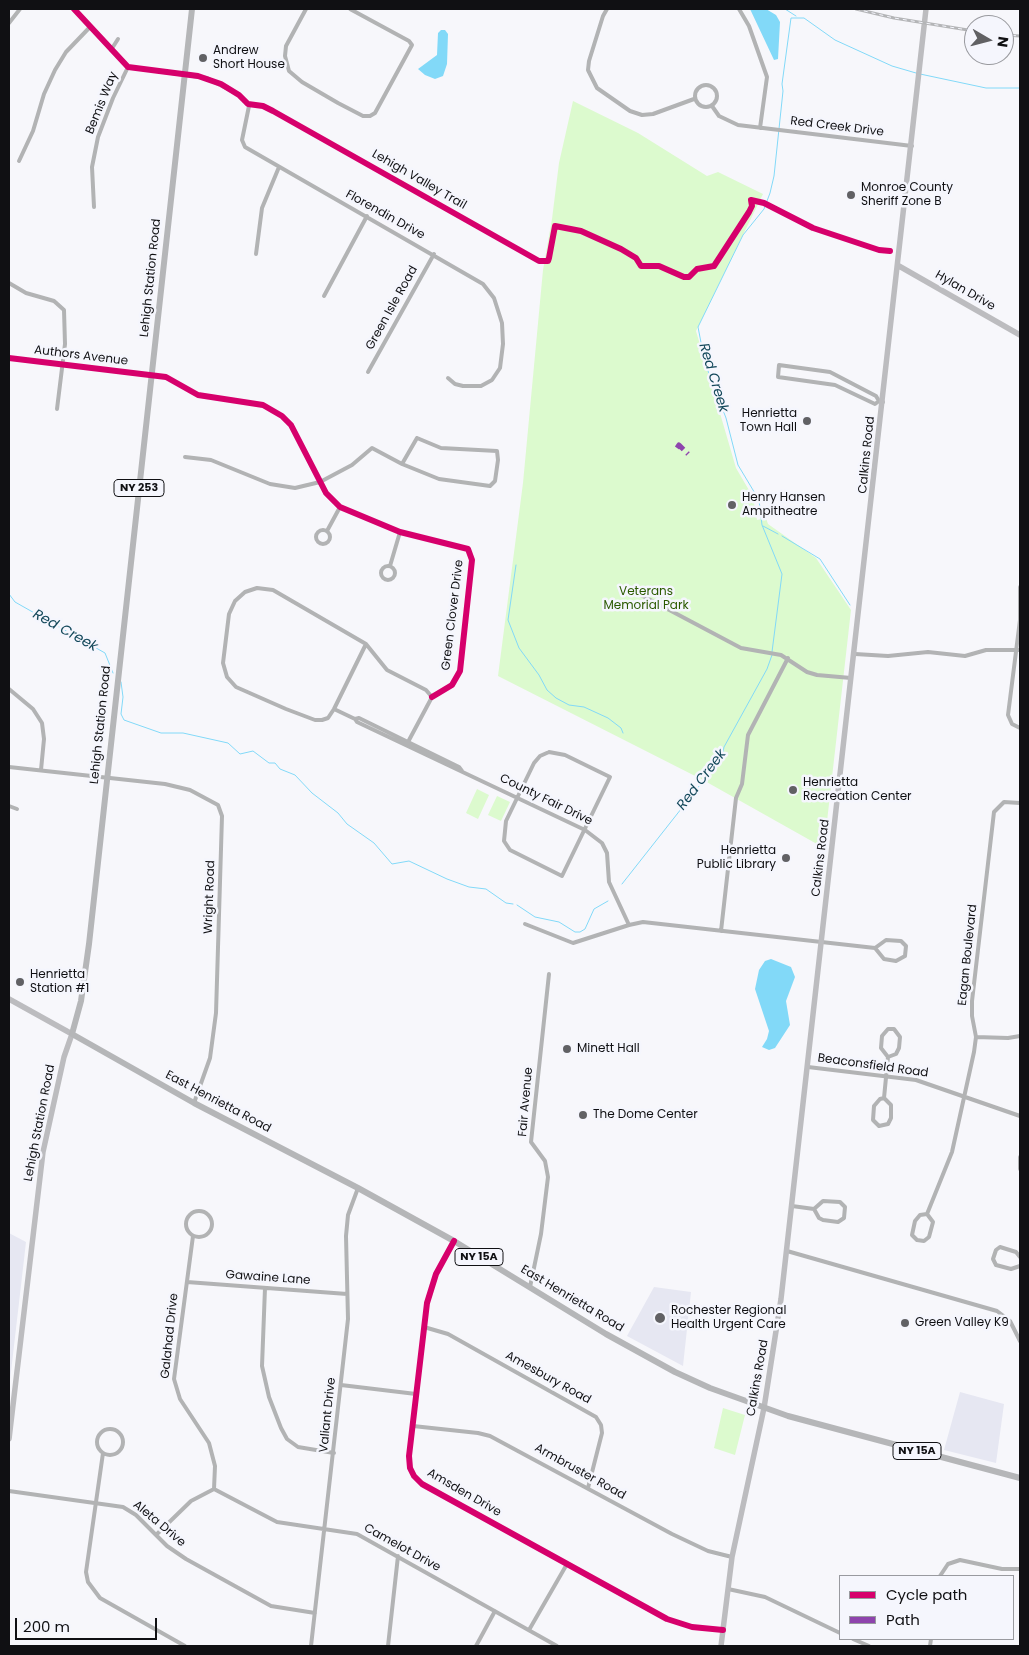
<!DOCTYPE html>
<html>
<head>
<meta charset="utf-8">
<style>
	body { margin:0 }
	#map { position:relative; width:1029px; height:1655px; overflow:hidden; background:#f7f7fb; font-family:Poppins,sans-serif }
	canvas { display:block }
	.frame { position:absolute; inset:0; border:10px solid #101013; pointer-events:none }
	.legend { position:absolute; left:839px; top:1575px; width:175px; height:65px; box-sizing:border-box; background:#f5f6fd; border:1px solid #999a9f; margin:0; padding:6px 9px; list-style:none; font-size:15px; color:#101013 }
	.legend li { display:flex; align-items:center; gap:10px; height:25px }
	.legend b { width:25px; border:1px solid #999a9f }
	.north { position:absolute; left:964px; top:15px; width:50px; height:50px; box-sizing:border-box; background:#f5f6fd; border:1px solid #999a9f; border-radius:50%; rotate:98deg; font-size:14px; font-weight:700; line-height:20px; text-align:center; color:#101013 }
	.north::after { content:''; display:block; margin:auto; width:18px; height:22px; background:#616164; clip-path:polygon(50% 0,100% 100%,50% 72%,0 100%) }
	.scale { position:absolute; left:15px; top:1618px; width:142px; height:22px; box-sizing:border-box; border:2px solid #101013; border-top:0; padding-left:6px; font-size:15px; line-height:18px; white-space:nowrap; color:#101013; -webkit-text-stroke:4px #f5f6fd; paint-order:stroke }
</style>
</head>
<body>
<div id="map">
<canvas width="1029" height="1655"></canvas>
<div class="frame"></div>
<ul class="legend">
<li><b style="height:6px;background:#d6006c"></b>Cycle path</li>
<li><b style="height:6px;background:#8e44ad"></b>Path</li>
</ul>
<div class="north">N</div>
<div class="scale">200 m</div>
</div>
<script>
const g = document.querySelector('canvas').getContext('2d');
g.lineJoin = 'round';
function fillPath(path, color) { g.fillStyle = color; g.fill(path, 'evenodd'); }
const toPath = rows => new Path2D(rows.map(r => 'M' + r).join(''));
function strokePath(path, color, width, dash) { g.strokeStyle = color; g.lineWidth = width; g.lineCap = dash ? 'butt' : 'round'; g.setLineDash(dash || []); g.stroke(path); }
function write(font, color, halo, rows, align = 'center') {
  g.font = font + ' Poppins,sans-serif'; g.lineWidth = 5; g.setLineDash([]); g.textBaseline = 'middle'; g.strokeStyle = halo; g.fillStyle = color; for (const [text, x, y, turn = 0] of rows) {
    g.save(); g.translate(x, y); g.rotate((+turn || 0) * Math.PI / 180); g.textAlign = isNaN(turn) ? turn : align; if (halo) g.strokeText(text, 0, 0); g.fillText(text, 0, 0); g.restore();
  }
}
fillPath(toPath([
	[9,1233,26,1242,9,1389],
	[654,1287,691,1292,683,1366,627,1336],
	[960,1392,1004,1404,996,1463,944,1450]
]), '#e6e7f2');
fillPath(toPath([
	[573,101,638,133,707,176,718,172,763,194,696,331,736,468,753,497,757,520,766,518,768,524,816,558,851,610,824,848,703,780,498,676,523,483,543,270,552,219,559,163],
	[477,789,489,795,478,819,466,813],
	[497,796,510,802,501,821,488,815],
	[723,1408,745,1415,735,1455,714,1448]
]), '#dcface');
fillPath(toPath([
	[750,9,766,9,776,15,780,22,778,59,774,60],
	[441,30,445,30,448,34,447,64,443,76,435,79,425,75,418,69,437,55,438,33],
	[771,959,791,967,795,977,786,1001,790,1025,775,1048,769,1050,762,1047,767,1039,769,1031,755,989,759,970,765,961]
]), '#82d9f8');
strokePath(toPath([
	[785,9,796,16],
	[920,74,986,88,1020,88],
	[763,526,778,534],
	[782,536,820,559,850,605],
	[516,565,508,620,519,648,539,675,547,690,556,698,569,705,584,707,608,718,621,728,623,733],
	[9,594,15,602,105,653,113,673],
	[772,652,782,574,762,525,759,500,738,465,726,418,705,363,698,327,743,235,764,209,770,193,774,176,783,91,782,84,791,18,804,18,835,40,892,66,916,73],
	[121,682,123,697,121,714,124,720,161,733,183,733,228,743,240,754,253,751,269,763,275,763,280,769,295,775,312,793,338,813,347,824,374,843,392,864,409,861,447,879,469,887,486,889,506,903,513,904],
	[622,884,722,757,724,747,767,669,772,655],
	[517,905,535,917,559,922,575,932,580,932,585,929,594,909,608,901]
]), '#82d9f8', 1);
strokePath(toPath([
	[74,9,128,67,207,78,239,95,249,106,242,140,245,147,483,284,494,298,502,323,503,344,500,368,492,380,481,386,463,386,455,384,448,378],
	[306,9,286,46,285,56,289,71,302,82,338,103,363,116,370,116,375,113,412,45,409,41,350,9],
	[607,9,603,16,589,61,588,70,597,88,630,111,642,115,653,114,694,99],
	[739,9,749,26,767,77,760,128],
	[9,23,20,9],
	[111,50,118,39],
	'695 96a11 11 0 1 1 22 0a11 11 0 1 1-22 0Z',
	[712,106,719,116,738,125,912,146],
	[19,161,33,131,44,94,55,70,66,52,90,27],
	[94,207,92,167,98,137,113,98,128,67],
	[256,254,262,208,279,167],
	[9,283,26,293,54,301,64,310,65,344,57,409],
	[324,296,367,216],
	[9,358,166,377,198,395,263,405,282,416,291,425,326,493,340,507,400,532,468,549,472,560,460,671,452,685,432,697],
	[368,372,434,254],
	[879,401,876,396,830,372,779,365,778,377,835,385,875,404,879,401,883,402],
	[417,438,441,448,497,451,498,460,495,481,490,486,439,479,402,464,417,438],
	[185,457,211,460,270,484,295,488,320,482,352,465,372,448,402,464],
	'316 537a7 7 0 1 1 14 0a7 7 0 1 1-14 0Z',
	[327,531,340,507],
	'381 573a7 7 0 1 1 14 0a7 7 0 1 1-14 0Z',
	[390,566,400,532],
	[1020,587,1020,620,1008,715,1012,724,1020,728],
	[641,595,741,648,781,655,807,672,817,675,851,678],
	[366,644,334,709,328,718,322,720,315,720,286,709,236,687,227,677,223,663,229,614,235,601,245,592,257,588,273,590,366,644,387,670,426,690,432,697],
	[855,654,888,656,928,652,965,656,986,650,1020,650],
	[9,689,33,709,42,723,44,739,41,770],
	[334,709,355,719],
	[408,742,432,697],
	[549,752,565,755,610,777,562,876,510,850,504,841,506,821,534,763,540,756,549,752],
	[9,767,165,784,190,790,218,805,222,816,216,1013,210,1058,194,1103],
	[462,771,459,767,359,718,355,719,357,722,585,830,602,843,607,853,609,882,629,925,573,943,525,924],
	[9,806,17,809],
	[629,925,643,922,875,948,884,959,896,961,905,956,906,946,901,941,886,940,875,948],
	[721,931,736,798,742,784,748,735,788,658],
	[976,1037,1008,1038,1020,1036],
	[808,1067,916,1080,1020,1116],
	[884,1098,891,1105,891,1118,888,1124,879,1126,873,1120,874,1106,880,1099,884,1098,888,1057,896,1054,899,1048,900,1037,894,1029,888,1029,882,1036,881,1048,888,1057],
	[1020,1157,1020,1169],
	[792,1206,814,1209,819,1218,823,1220,838,1222,844,1218,845,1207,840,1202,823,1201,814,1209],
	'186 1224a13 13 0 1 1 26 0a13 13 0 1 1-26 0Z',
	[927,1214,952,1152,974,1052,976,1037,972,1016,972,1001,994,812,1004,802,1020,803],
	[927,1214,933,1222,929,1237,924,1241,917,1240,912,1235,915,1221,920,1215,927,1214],
	[193,1236,174,1379,180,1399,209,1443,215,1466,214,1489],
	[454,1241,436,1274,427,1303,409,1456,410,1468,414,1476,422,1484,667,1619,692,1627,723,1630],
	[787,1251,997,1311,1010,1321,1020,1341],
	[1020,1257,1016,1252,1000,1247,996,1250,993,1259,996,1265,1011,1269,1020,1266],
	[187,1282,347,1294],
	[530,1287,541,1234,548,1177,545,1161,531,1142,549,974],
	[265,1288,262,1366,269,1397,281,1428,287,1439,298,1447,334,1453],
	[424,1327,448,1334,596,1417,601,1425,602,1433,588,1488],
	[341,1385,416,1394],
	[413,1426,478,1433,490,1436,672,1534,708,1551,732,1557],
	'97 1442a13 13 0 1 1 26 0a13 13 0 1 1-26 0Z',
	[103,1453,86,1572,88,1582,100,1598,185,1646],
	[214,1489,277,1522,357,1534,557,1646],
	[9,1491,123,1507,136,1515,167,1546,186,1559,271,1606,315,1613],
	[156,1535,191,1501,214,1489],
	[940,1576,948,1564,960,1560,1002,1569,1020,1569],
	[728,1589,765,1597,840,1633],
	[529,1630,567,1564],
	[853,1639,869,1646],
	[311,1646,348,1319,346,1236,348,1215,358,1188],
	[388,1646,398,1556],
	[476,1646,495,1611],
	[930,1646,931,1639]
]), '#b2b3b4', 4);
strokePath(toPath([
	[899,266,1020,335],
	[9,999,72,1034,64,1057,43,1152,9,1439],
	[721,1646,732,1557,764,1408,781,1299,926,9]
]), '#bcbcbf', 5.5);
strokePath(toPath([
	[192,9,89,944,81,1001,72,1034,194,1103,358,1188,454,1241,606,1334,675,1372,710,1388,788,1416,1020,1478]
]), '#b5b6b8', 6);
const rail = toPath([
	[856,9,894,18,974,31],
	[1004,35,1020,36]
]);
strokePath(rail, '#b4b5b7', 3);
strokePath(rail, '#f5f6fd', 1, [4]);
strokePath(toPath([
	[677,448,679,445,688,454]
]), '#8e44ad', 5, [10, 5]);
strokePath(toPath([
	[74,9,128,67,198,76,221,84,239,95,248,104,263,106,273,111,539,261,548,261,549,258,555,226,581,231,621,249,636,258,641,266,659,266,684,277,689,277,697,269,714,266,749,212,752,206,751,200,764,203,813,228,879,250,890,251],
	[9,358,166,377,198,395,263,405,282,416,291,425,326,493,340,507,400,532,468,549,472,560,460,671,452,685,432,697],
	[454,1241,436,1274,427,1303,409,1456,410,1468,414,1476,422,1484,667,1619,692,1627,723,1630]
]), '#d6006c', 6);
for (const [x, y, r, color] of [
	[203,58,5,"#616164"],
	[851,195,5,"#616164"],
	[807,421,5,"#616164"],
	[732,505,5,"#616164"],
	[793,790,5,"#616164"],
	[786,858,5,"#616164"],
	[20,982,5,"#616164"],
	[567,1049,5,"#616164"],
	[583,1115,5,"#616164"],
	[660,1318,6,"#616164"],
	[905,1323,5,"#616164"]
]) { const dot = new Path2D(); dot.arc(x, y, r, 0, 2 * Math.PI); g.fillStyle = color; g.fill(dot); strokePath(dot, '#f5f6fd', 2); }
for (const [x, y, w] of [
	[139,488,50],
	[479,1257,48],
	[917,1451,48]
]) { const box = new Path2D(); box.roundRect(x - w / 2, y - 8.5, w, 17, 4); g.fillStyle = '#f5f6fd'; g.fill(box); strokePath(box, '#101013', 1); }
write('bold 11px', '#101013', null, [
	["NY 253",139,488],
	["NY 15A",479,1257],
	["NY 15A",917,1451]
]);
write('12px', '#101013', '#f5f6fd', [
	["Andrew",213,51],
	["Short House",213,65],
	["Monroe County",861,188],
	["Sheriff Zone B",861,202],
	["Henrietta",797,414,"right"],
	["Town Hall",797,428,"right"],
	["Henry Hansen",742,498],
	["Ampitheatre",742,512],
	["Henrietta",803,783],
	["Recreation Center",803,797],
	["Henrietta",776,851,"right"],
	["Public Library",776,865,"right"],
	["Henrietta",30,975],
	["Station #1",30,989],
	["Minett Hall",577,1049],
	["The Dome Center",593,1115],
	["Rochester Regional",671,1311],
	["Health Urgent Care",671,1325],
	["Green Valley K9",915,1323]
], 'left');
write('12px', '#101013', '#f5f6fd', [
	["Bemis Way",102,103,-68],
	["Red Creek Drive",837,127,7],
	["Lehigh Valley Trail",419,180,30],
	["Florendin Drive",385,215,29],
	["Lehigh Station Road",151,278,-84],
	["Hylan Drive",965,291,30],
	["Green Isle Road",392,308,-61],
	["Authors Avenue",81,356,7],
	["Calkins Road",867,455,-84],
	["Green Clover Drive",453,615,-83],
	["Lehigh Station Road",101,725,-84],
	["County Fair Drive",546,800,26],
	["Calkins Road",821,858,-83],
	["Wright Road",210,897,-88],
	["Eagan Boulevard",968,955,-84],
	["Beaconsfield Road",873,1066,8],
	["East Henrietta Road",218,1102,28],
	["Fair Avenue",526,1102,-85],
	["Lehigh Station Road",40,1123,-79],
	["Gawaine Lane",268,1278,4],
	["East Henrietta Road",572,1299,31],
	["Galahad Drive",170,1336,-84],
	["Amesbury Road",548,1378,29],
	["Calkins Road",758,1378,-80],
	["Valiant Drive",328,1415,-84],
	["Armbruster Road",580,1472,29],
	["Amsden Drive",464,1493,30],
	["Aleta Drive",159,1524,40],
	["Camelot Drive",402,1548,29]
]);
write('12px', '#2b5a00', '#f5f6fd', [
	["Veterans",646,592],
	["Memorial Park",646,606]
]);
write('italic 14px', '#13485a', '#f5f6fd', [
	["Red Creek",713,378,73],
	["Red Creek",65,631,29],
	["Red Creek",702,780,-53]
]);
</script>
</body>
</html>
